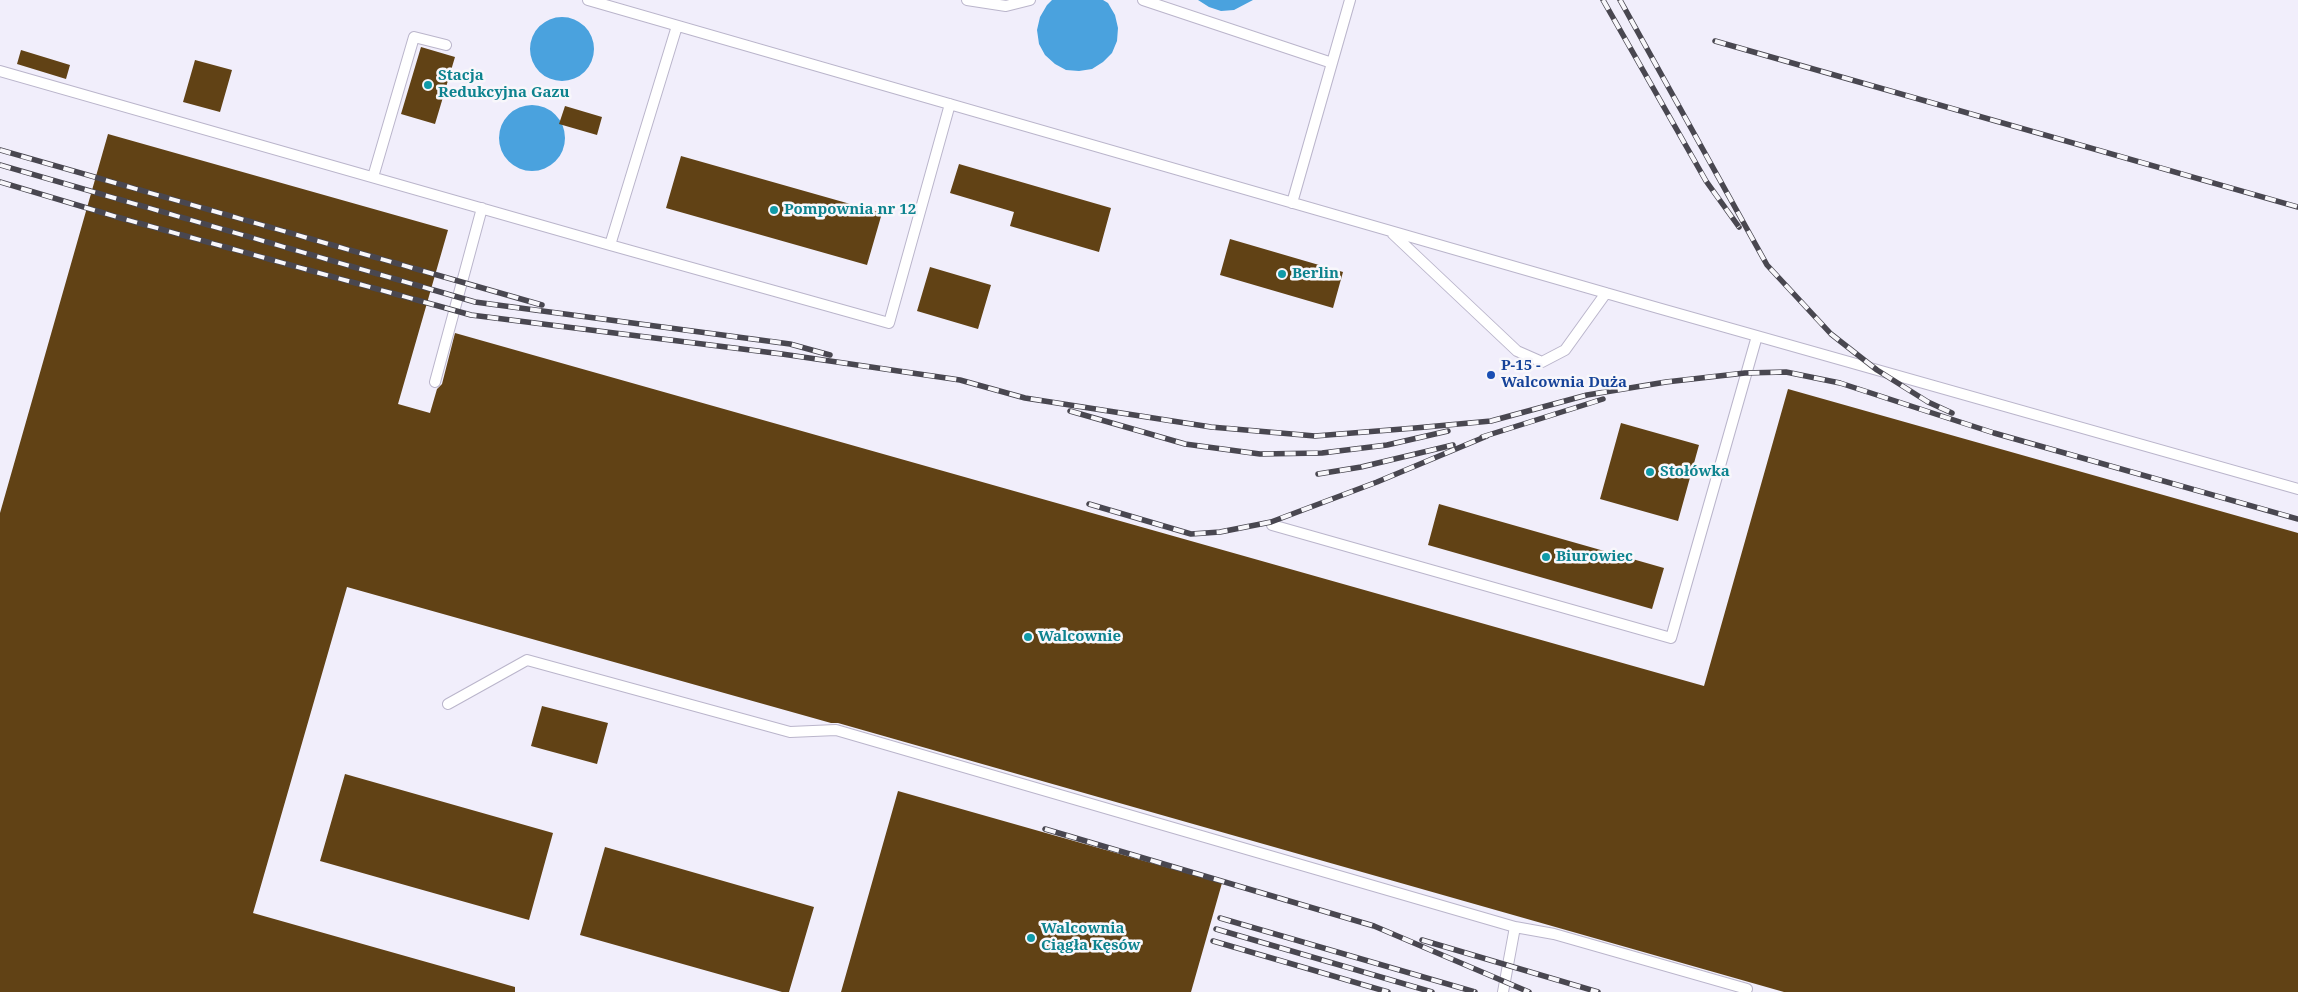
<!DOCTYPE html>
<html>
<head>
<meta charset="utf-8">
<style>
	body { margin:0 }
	canvas { display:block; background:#f8f7fb }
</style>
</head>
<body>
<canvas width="2298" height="992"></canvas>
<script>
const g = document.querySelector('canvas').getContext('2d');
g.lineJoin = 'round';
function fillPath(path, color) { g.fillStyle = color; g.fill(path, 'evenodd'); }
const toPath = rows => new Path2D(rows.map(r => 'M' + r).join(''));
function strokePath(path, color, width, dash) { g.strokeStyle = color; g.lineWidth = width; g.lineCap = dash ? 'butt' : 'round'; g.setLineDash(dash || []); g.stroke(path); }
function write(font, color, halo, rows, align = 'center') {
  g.font = font + ' "Noto Serif",serif'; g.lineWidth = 5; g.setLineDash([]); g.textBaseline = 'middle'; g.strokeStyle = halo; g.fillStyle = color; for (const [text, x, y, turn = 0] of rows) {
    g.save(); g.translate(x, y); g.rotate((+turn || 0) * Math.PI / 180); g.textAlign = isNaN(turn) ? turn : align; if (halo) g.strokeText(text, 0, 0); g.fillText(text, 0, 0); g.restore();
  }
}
fillPath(toPath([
	[0,0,2298,0,2298,992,0,992]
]), '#f1eefb');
fillPath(toPath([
	[1052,0,1103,0,1108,3,1115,15,1118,28,1117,41,1112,53,1103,62,1092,69,1079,71,1066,70,1055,64,1045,55,1039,44,1037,30,1040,17,1047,5],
	[1198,0,1253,0,1234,10,1221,11,1209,7],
	'530 49a32 32 0 1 1 64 0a32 32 0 1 1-64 0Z',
	'499 138a33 33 0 1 1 66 0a33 33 0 1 1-66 0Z'
]), '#4aa2de');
fillPath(toPath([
	[421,47,455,57,435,124,401,114],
	[21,50,70,65,66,79,17,64],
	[195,60,232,70,220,112,183,102],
	[565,106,602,117,597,135,559,124],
	[108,134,448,230,398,404,430,413,437,389,442,384,455,333,1704,686,1788,389,2298,533,2298,992,1784,992,838,723,831,723,347,587,253,913,515,987,515,992,0,992,0,513],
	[681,156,882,213,867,265,666,208],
	[959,164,1111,208,1099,252,1010,226,1014,212,950,193],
	[1230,239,1343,272,1333,308,1220,275],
	[930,267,991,285,978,329,917,311],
	[1621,423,1699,445,1678,521,1600,499],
	[1439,504,1664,568,1652,609,1428,545],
	[542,706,608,723,597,764,531,746],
	[345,774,553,833,529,920,320,861],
	[898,791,1222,883,1191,992,841,992],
	[605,847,814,907,789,992,782,992,580,935]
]), '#614215');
const lane = toPath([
	[588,0,1658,308,2298,489],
	[967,0,1006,6,1030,0],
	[1143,0,1332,63],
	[0,71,610,245,677,26],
	[373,177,414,37,446,45],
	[1292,203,1350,0],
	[1393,234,1517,351,1542,362,1565,350,1606,293],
	[610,245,889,323,950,104],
	[435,382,482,208],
	[1272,525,1671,638,1757,336],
	[448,704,527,660,790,732,836,730,1515,927,1554,934,1747,989],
	[1503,992,1515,927]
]);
strokePath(lane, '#bab5cb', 12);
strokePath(lane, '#fff', 10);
const rail = toPath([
	[1603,0,1706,181,1739,227],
	[1620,0,1767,265,1831,334,1877,370,1928,402,1952,413],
	[1715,41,2298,207],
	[0,150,542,305],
	[0,165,475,302,790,344,830,355],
	[0,182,117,217,471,315,782,354,960,380,1025,398,1211,427,1315,436,1415,428,1491,421,1587,395,1666,382,1745,373,1786,372,1840,383,1994,433,2298,519],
	[1070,411,1185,444,1260,454,1322,453,1387,445,1448,431],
	[1482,437,1603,399],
	[1318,474,1361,467,1453,445],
	[1089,504,1191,534,1220,532,1271,522,1377,482,1487,436],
	[1045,829,1374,926,1529,992],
	[1220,918,1475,992],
	[1216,929,1432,992],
	[1422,940,1598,992],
	[1213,941,1388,992]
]);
strokePath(rail, '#494750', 5.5);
strokePath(rail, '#f8f7fb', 4, [11]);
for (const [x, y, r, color] of [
	[428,85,5,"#0f9aa8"],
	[774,210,5,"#0f9aa8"],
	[1282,274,5,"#0f9aa8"],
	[1491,375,5,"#1a4fb4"],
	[1650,472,5,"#0f9aa8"],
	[1546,557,5,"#0f9aa8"],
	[1028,637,5,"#0f9aa8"],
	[1031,938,5,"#0f9aa8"]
]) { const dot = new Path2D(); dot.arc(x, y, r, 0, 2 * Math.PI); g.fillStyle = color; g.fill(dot); strokePath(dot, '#f8f7fb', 2); }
write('bold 15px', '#0d838f', '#f8f7fb', [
	["Stacja",438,76],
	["Redukcyjna Gazu",438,93],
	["Pompownia nr 12",784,210],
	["Berlin",1292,274],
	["Stołówka",1660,472],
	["Biurowiec",1556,557],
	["Walcownie",1038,637],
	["Walcownia",1041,929],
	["Ciągła Kęsów",1041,946]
], 'left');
write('bold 15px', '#164399', '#f8f7fb', [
	["P-15 -",1501,366],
	["Walcownia Duża",1501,383]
], 'left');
</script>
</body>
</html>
